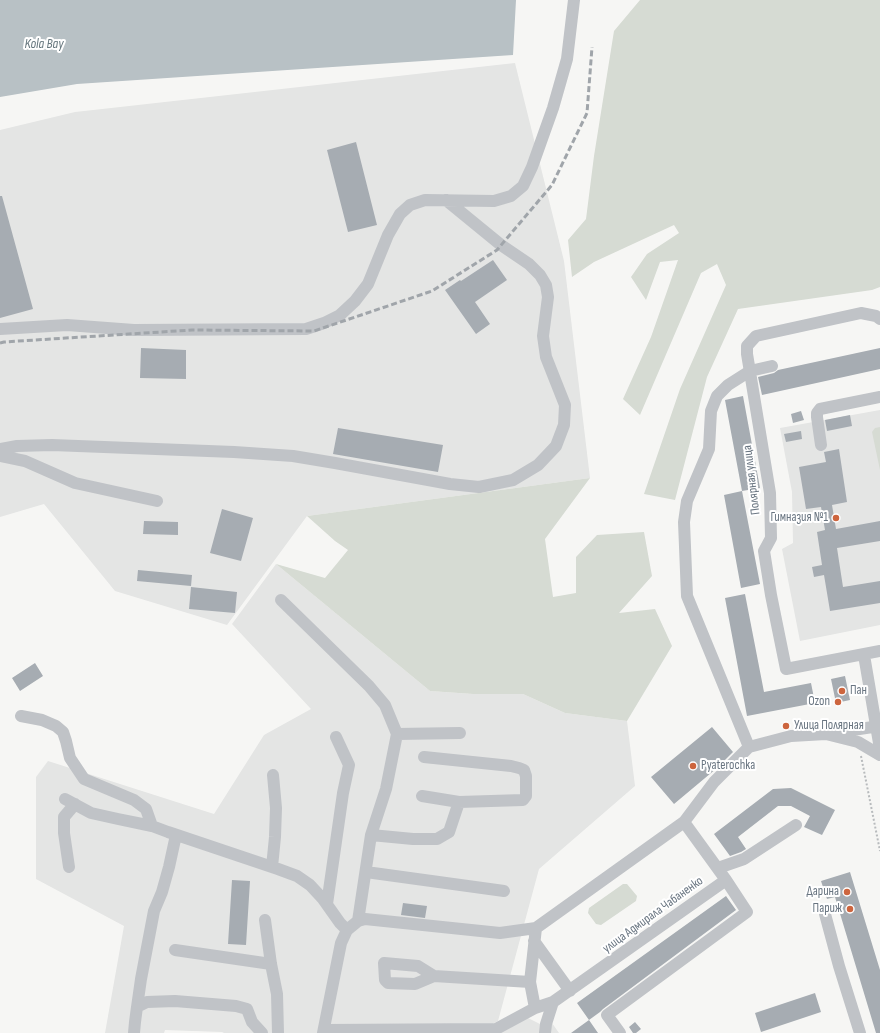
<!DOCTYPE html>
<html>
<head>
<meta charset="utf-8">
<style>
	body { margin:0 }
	canvas { display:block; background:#f6f6f4 }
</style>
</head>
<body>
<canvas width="880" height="1033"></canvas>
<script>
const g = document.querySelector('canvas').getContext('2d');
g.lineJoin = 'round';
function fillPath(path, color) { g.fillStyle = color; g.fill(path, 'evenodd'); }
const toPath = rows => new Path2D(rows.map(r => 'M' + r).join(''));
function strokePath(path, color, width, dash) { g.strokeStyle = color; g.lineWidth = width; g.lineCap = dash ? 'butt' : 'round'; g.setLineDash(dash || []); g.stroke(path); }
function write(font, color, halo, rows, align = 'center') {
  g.font = font + ' "Sofia Sans Condensed",sans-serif'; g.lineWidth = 4; g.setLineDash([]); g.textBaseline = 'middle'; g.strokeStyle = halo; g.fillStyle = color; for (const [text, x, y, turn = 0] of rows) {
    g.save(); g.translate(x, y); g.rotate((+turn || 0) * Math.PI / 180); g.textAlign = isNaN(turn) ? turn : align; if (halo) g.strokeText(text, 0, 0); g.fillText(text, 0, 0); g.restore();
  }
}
fillPath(toPath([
	[515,63,564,261,590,478,307,516,227,625,115,591,44,504,0,517,0,130,75,112],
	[880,410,880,625,800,641,782,549,793,543,792,492,780,428],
	[276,564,430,691,473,694,523,694,565,713,627,721,635,786,539,869,498,1021,474,1033,224,1033,222,1032,165,1030,164,1033,105,1033,124,926,36,879,36,777,48,761,214,814,264,735,311,709,232,624],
	[526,1017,540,1024,552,1023,559,1033,494,1033]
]), '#e4e5e4');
fillPath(toPath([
	[640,0,880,0,880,287,872,290,738,309,707,377,675,500,644,494,680,389,726,285,717,264,701,273,640,415,623,399,651,337,678,260,660,262,646,300,631,277,647,254,679,233,674,225,594,262,572,277,568,240,586,219,594,156,614,31],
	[880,427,880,470,872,432,875,428],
	[590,478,545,539,553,597,576,593,576,557,597,535,644,532,652,576,619,613,655,609,672,646,627,721,565,713,523,694,473,694,430,691,276,564,325,578,348,550,335,541,307,516],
	[623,884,627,884,637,896,636,901,601,925,596,924,588,913,589,908]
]), '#d6dbd3');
fillPath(toPath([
	[0,0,516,0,513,55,77,84,0,97]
]), '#b8c1c5');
fillPath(toPath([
	[356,142,377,225,348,232,327,150],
	[0,196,2,196,33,309,0,318],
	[493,260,507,280,475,302,490,324,476,334,445,290,460,280,461,281],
	[141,348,186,350,186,379,140,378],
	[880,348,880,369,762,395,758,377,774,373,778,370],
	[743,396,760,488,742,491,725,400],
	[801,411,804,420,793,423,791,414],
	[850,415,852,426,827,431,825,420],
	[338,428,443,445,438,472,333,454],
	[801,431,802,439,786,442,784,434],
	[839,449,847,502,832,505,836,529,880,521,880,541,837,548,843,587,880,581,880,603,830,611,824,575,814,577,812,567,822,565,817,532,825,530,821,507,806,509,799,467,826,462,824,452],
	[742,491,760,584,741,588,724,495],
	[222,509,253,518,241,561,210,553],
	[144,521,178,522,178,535,143,534],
	[138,570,192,575,191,586,137,581],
	[191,587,237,592,235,613,189,609],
	[745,594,764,692,811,683,815,703,747,716,725,598],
	[35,663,43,676,20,691,12,678],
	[845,676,850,700,836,703,831,679],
	[712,727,733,752,717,768,674,804,651,777],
	[791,788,835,810,822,835,804,827,810,816,791,806,778,806,738,837,746,849,741,852,730,856,714,834,773,789],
	[850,872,880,970,880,1033,876,1033,835,897,827,899,821,881],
	[232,880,250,881,246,945,228,944],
	[726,896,736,910,603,1009,600,1012,589,1020,577,1003],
	[403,903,427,906,425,918,401,915],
	[815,993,821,1012,761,1032,755,1013],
	[589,1020,598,1033,571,1033],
	[635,1022,641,1029,636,1033,633,1033,629,1027]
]), '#a6acb2');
strokePath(toPath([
	[861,756,880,851]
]), '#b8bbbd', 2, [2, 2]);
strokePath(toPath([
	[880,319,876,316,861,313,756,336,747,346,747,354,770,493,771,538,764,551,771,595,786,669,880,651],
	[0,329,67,325,134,330,306,329,324,323,340,315,355,301,368,284,388,235,400,214,410,205,425,200,494,201,511,196,523,186,532,167,553,108,567,59,574,0],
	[821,445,817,417,817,413,820,409,880,397],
	[0,449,17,446,52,445,234,452,293,456,335,463,450,484,479,487,513,480,538,465,556,446,564,425,565,405,546,357,543,336,548,297,546,285,540,275,529,264,501,245,446,200],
	[0,456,25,461,75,483,157,501],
	[281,600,369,686,385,705,397,734,386,789,371,835,358,921],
	[864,655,880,749],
	[21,716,42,720,56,726,63,732,66,741,70,758,84,779,134,800,146,809,152,826],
	[833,733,880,726],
	[397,734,460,733],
	[749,747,687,596,684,522,687,501,709,449,711,411,717,396,728,385,750,371,772,366],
	[422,796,459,802,523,800,526,796,526,776,524,770,519,768,511,766,424,757],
	[65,799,91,813,118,819,152,826,168,832,278,869,297,876,310,885,323,899,340,923,347,930],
	[371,835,413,839,437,839,449,832,459,802],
	[69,867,64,833,64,817,75,804],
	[272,867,275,837,276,808,273,775],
	[718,868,744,859,796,825],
	[366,872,504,891],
	[327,904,343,793,349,765,336,737],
	[825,914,839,966,860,1033],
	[265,920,271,964,277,994,278,1033],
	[534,941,570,991],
	[175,950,271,964],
	[434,976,418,966,384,963,385,980,388,983,415,984,434,976,530,982],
	[137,1007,141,979,154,911,162,892,169,867,176,835],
	[535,1008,553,1002,726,880,684,822],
	[324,1030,496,1029,535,1008,530,982,536,928],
	[134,1033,135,1022,137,1007,147,1002,175,1001,236,1006,247,1009,252,1022,262,1033],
	[323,1033,341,943,347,930,358,921,365,919,500,933,536,928,684,822,714,782,749,747,791,736,826,734,858,742,880,755],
	[545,1033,546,1024,553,1002],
	[620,1033,607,1015,747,912,726,880]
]), '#c0c3c7', 12);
strokePath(toPath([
	[0,343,4,342,192,330,314,331,432,291,497,250,552,185,587,113,592,47]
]), '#a0a5aa', 3, [6, 3]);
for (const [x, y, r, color] of [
	[836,518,4,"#cd653e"],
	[842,691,4,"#cd653e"],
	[838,702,4,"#cd653e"],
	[786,726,4,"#cd653e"],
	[693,766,4,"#cd653e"],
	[847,892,4,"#cd653e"],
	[850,909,4,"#cd653e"]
]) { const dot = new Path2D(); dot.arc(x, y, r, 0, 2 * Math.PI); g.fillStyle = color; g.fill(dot); strokePath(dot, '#fff', 1.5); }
write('13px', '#697581', '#fff', [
	["Полярная улица",752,480,-97],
	["улица Адмирала Чабаненко",653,915,-36]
]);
write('13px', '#697581', '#fff', [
	["Гимназия №1",828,518],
	["Пан",850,691,"left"],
	["Ozon",830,702],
	["Улица Полярная",794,726,"left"],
	["Pyaterochka",701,766,"left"],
	["Дарина",839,892],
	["Париж",842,909]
], 'right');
write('italic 14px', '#65767d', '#fff', [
	["Kola Bay",44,44]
]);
</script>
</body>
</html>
